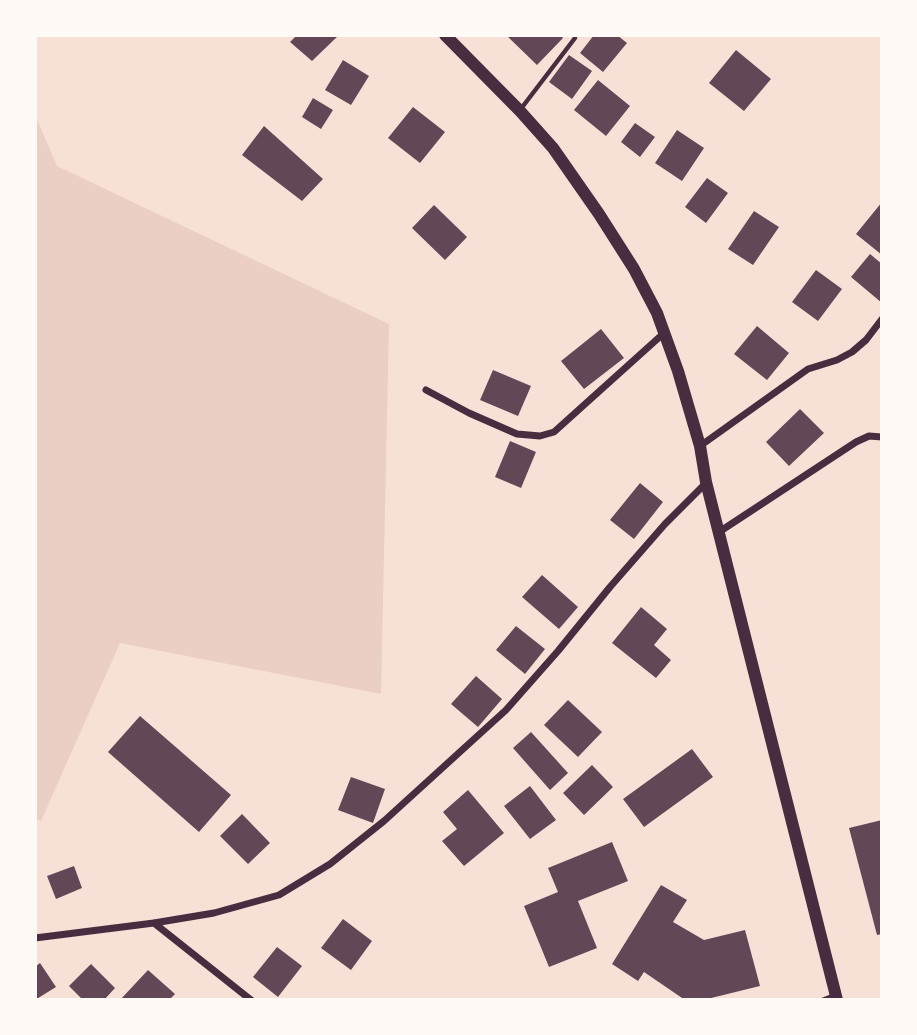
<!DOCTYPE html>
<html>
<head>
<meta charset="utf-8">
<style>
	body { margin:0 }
	#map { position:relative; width:917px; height:1035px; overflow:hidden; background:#f7e1d7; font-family:Raleway,sans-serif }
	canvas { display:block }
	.frame { position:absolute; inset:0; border:37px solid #fffaf5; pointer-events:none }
</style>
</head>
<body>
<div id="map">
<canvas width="917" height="1035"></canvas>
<div class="frame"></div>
</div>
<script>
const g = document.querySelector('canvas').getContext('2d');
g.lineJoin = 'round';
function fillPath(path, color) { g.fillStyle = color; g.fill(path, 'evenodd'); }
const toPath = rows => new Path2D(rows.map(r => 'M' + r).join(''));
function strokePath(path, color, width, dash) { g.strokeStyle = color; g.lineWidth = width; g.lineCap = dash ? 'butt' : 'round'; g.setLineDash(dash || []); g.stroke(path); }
fillPath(toPath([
	[35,115,57,166,389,324,381,694,120,643,41,821,35,819]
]), '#ebcfc5');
fillPath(toPath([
	[297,35,339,35,312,61,290,42],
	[506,35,560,35,563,38,537,65],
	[594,35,617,35,627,43,603,72,580,53],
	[736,50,771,79,744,111,709,83],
	[569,55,592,71,572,99,549,82],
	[343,60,369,76,351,105,325,90],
	[598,80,630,106,606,136,574,110],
	[313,98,333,110,321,129,302,117],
	[413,107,445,132,420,163,388,138],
	[635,123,655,137,640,157,621,142],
	[264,126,323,179,302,201,242,155],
	[677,130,704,148,682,181,655,163],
	[707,178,728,193,706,223,685,207],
	[882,202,882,255,856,234],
	[434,205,467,237,445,260,412,228],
	[754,211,779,227,753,265,728,249],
	[870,254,882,264,882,303,851,277],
	[816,270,842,289,818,321,792,302],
	[757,326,789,353,767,380,734,354],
	[601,329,624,358,584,389,561,361],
	[493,370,531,386,518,416,480,400],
	[800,409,824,433,789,466,766,442],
	[510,441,536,452,521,488,495,477],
	[640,483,663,502,634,539,610,520],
	[542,575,578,607,559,629,522,597],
	[641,607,667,629,654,645,671,660,656,678,612,643],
	[516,626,545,649,525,674,496,650],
	[476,676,502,699,478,727,451,704],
	[568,700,602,732,578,757,544,725],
	[140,716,231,795,199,832,108,752],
	[531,732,568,773,550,790,513,748],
	[692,749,713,777,644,827,623,799],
	[592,765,613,787,584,815,563,793],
	[351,777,385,789,373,823,338,810],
	[530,786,556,820,530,839,504,806],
	[468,790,504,833,464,866,442,841,457,829,443,812],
	[242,814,270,843,248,864,220,836],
	[882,820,882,934,877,935,849,828],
	[612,842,628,881,578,901,597,948,549,967,524,906,558,892,548,868],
	[74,866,82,888,56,899,47,876],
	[661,885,687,900,673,922,704,940,745,930,760,986,703,1000,685,1000,644,972,638,981,612,964],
	[343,919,372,941,351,970,321,948],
	[277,947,302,966,278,997,253,977],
	[40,963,56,987,35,1000,35,967],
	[91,964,115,988,104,1000,83,1000,69,986],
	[148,970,175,994,169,1000,120,1000]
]), '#644757');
strokePath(toPath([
	[520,110,575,38],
	[822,1000,835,995]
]), '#4a2c40', 4.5);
strokePath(toPath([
	[426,390,469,413,517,434,540,436,554,432,664,333],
	[700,446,808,369,837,360,852,352,866,340,882,319],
	[719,532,856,442,869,436,882,437],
	[154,923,251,1000],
	[35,938,154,923,214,913,279,895,330,864,384,821,506,710,558,651,610,587,665,524,706,483]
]), '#4a2c40', 7);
strokePath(toPath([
	[445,35,520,111,553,148,599,214,634,269,657,313,678,371,700,446,706,482,837,1000]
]), '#4a2c40', 12);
</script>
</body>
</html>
